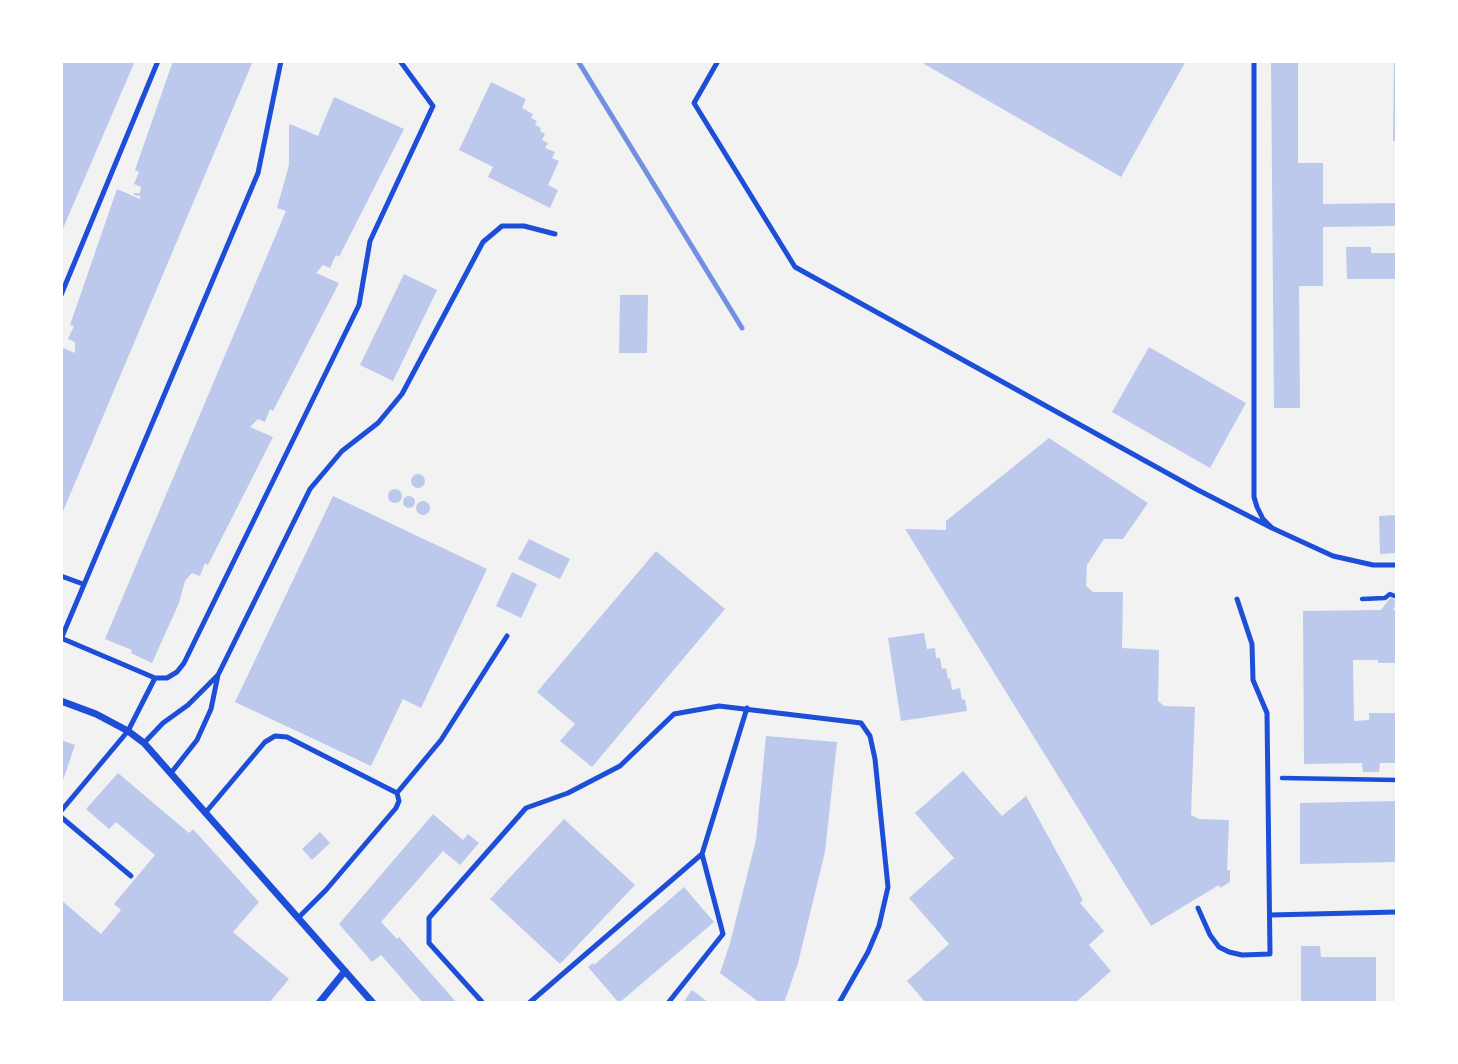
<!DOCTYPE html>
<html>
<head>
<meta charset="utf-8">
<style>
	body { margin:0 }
	#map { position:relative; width:1458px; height:1064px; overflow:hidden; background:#f2f2f2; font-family:"Fira Sans",sans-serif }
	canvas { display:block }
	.frame { position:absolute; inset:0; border:63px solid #fff; pointer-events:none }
</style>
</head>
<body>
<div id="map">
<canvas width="1458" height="1064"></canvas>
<div class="frame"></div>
</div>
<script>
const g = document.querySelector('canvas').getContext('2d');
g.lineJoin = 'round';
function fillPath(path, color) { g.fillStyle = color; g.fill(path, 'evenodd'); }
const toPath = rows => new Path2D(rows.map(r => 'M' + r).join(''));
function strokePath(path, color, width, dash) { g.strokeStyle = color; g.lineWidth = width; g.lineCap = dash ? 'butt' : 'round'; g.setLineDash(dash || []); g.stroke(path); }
fillPath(toPath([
	[61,61,135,61,61,233],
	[173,61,253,61,61,516,61,347,75,353,75,342,68,339,74,326,70,325,117,189,140,199,140,196,134,195,134,193,140,193,141,187,134,184,139,172,135,170],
	[919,61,1186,61,1121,177],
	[1394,61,1397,61,1397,141,1393,141],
	[1271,63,1298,63,1298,163,1323,163,1323,204,1397,203,1397,226,1323,227,1323,286,1299,286,1300,408,1274,408],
	[491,82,526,99,522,108,533,114,531,118,537,121,535,125,541,128,540,131,545,134,542,140,548,143,545,148,555,152,552,158,559,161,548,185,558,190,550,208,488,177,493,167,459,150],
	[334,97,404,129,339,257,336,255,330,268,323,265,316,273,339,283,273,411,270,409,265,422,258,419,250,427,273,437,208,565,205,563,200,576,192,573,185,581,179,603,152,663,131,653,132,650,105,639,286,211,277,208,289,165,289,126,290,124,318,136],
	[1346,247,1371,247,1371,253,1397,253,1397,279,1347,279],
	[404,274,437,290,393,381,360,365],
	[620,295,648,295,647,353,619,353],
	[1149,347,1246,403,1210,468,1112,412],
	[1049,438,1148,503,1123,539,1104,539,1087,565,1086,586,1093,592,1123,592,1122,648,1159,650,1158,701,1164,706,1195,707,1191,815,1199,819,1229,820,1227,870,1230,870,1230,882,1220,888,1219,885,1151,926,905,529,946,530,946,521],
	'411 481a7 7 0 1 1 14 0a7 7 0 1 1-14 0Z',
	'388 496a7 7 0 1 1 14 0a7 7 0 1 1-14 0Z',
	'403 502a6 6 0 1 1 12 0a6 6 0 1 1-12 0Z',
	[333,496,487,569,421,708,403,699,371,766,235,702],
	'416 508a7 7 0 1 1 14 0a7 7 0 1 1-14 0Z',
	[1397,515,1397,553,1380,554,1379,516],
	[529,539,570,559,560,579,518,559],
	[656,551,725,609,592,767,560,741,575,724,537,692],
	[512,572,537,584,521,618,496,606],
	[1391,597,1397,602,1393,610,1397,610,1397,663,1378,663,1378,660,1353,660,1354,721,1369,720,1369,713,1397,713,1397,763,1380,763,1379,772,1363,772,1362,763,1304,764,1303,611,1381,610],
	[924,633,927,649,935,648,936,658,940,658,942,669,946,668,948,679,950,678,952,690,960,688,962,700,965,699,967,711,901,721,888,638],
	[766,736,837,742,825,852,798,963,784,1003,760,1003,720,973,730,943,756,840],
	[61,740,75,745,62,783,61,783],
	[963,771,1002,816,1026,796,1083,900,1080,903,1104,931,1089,945,1111,971,1075,1003,926,1003,907,981,949,944,909,898,954,858,915,813],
	[118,773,189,833,193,829,259,902,233,932,289,979,269,1003,61,1003,61,900,101,934,121,910,114,904,155,855,116,822,109,829,86,809],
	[1397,801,1397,862,1300,864,1300,803],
	[433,814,463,840,468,834,479,843,460,865,443,851,381,922,397,939,399,937,457,1003,423,1003,381,955,372,962,339,924],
	[564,819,635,885,560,964,490,899],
	[320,832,330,843,312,860,302,849],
	[684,887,714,922,619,1003,588,967,593,963,594,965],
	[1301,946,1320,946,1321,957,1376,957,1376,1003,1301,1003],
	[692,990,709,1003,683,1003]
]), '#bdc9ec');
strokePath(toPath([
	[1362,599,1385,598,1390,594,1397,597],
	[1282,778,1397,780]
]), '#1d4ed8', 4.5);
strokePath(toPath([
	[718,61,694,103,795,267,1196,489,1272,528],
	[1254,61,1254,497,1257,507,1263,519,1272,528,1333,556,1373,565,1397,565],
	[61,295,158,61],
	[61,576,83,584],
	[61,638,155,678,167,678,177,672,184,663,359,305,370,241,433,106,400,61],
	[61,639,258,173,281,61],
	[144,743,163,723,188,705,218,675,310,489,342,451,378,423,402,394,483,242,502,226,524,226,555,234],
	[171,773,197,740,211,709,218,675],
	[397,793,441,740,507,636],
	[61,811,128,731,155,678],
	[206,812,265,742,275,736,287,737,397,793,399,801,396,808,326,890,298,918],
	[61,817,131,876],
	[1198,908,1210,935,1219,947,1229,952,1242,955,1270,954,1267,713,1253,680,1252,644,1237,599],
	[1270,915,1397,912],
	[483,1003,429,943,429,918,526,808,568,793,620,766,674,714,719,706,861,723,870,736,875,759,888,887,879,926,868,952,839,1003],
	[529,1003,702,854,747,708],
	[668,1003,723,934,702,854]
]), '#1d4ed8', 5);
strokePath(toPath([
	[61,701,96,714,128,731,144,743,373,1003],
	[319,1003,345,971]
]), '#1d4ed8', 7);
strokePath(toPath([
	[578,61,742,328]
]), '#7290e2', 5);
</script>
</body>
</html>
